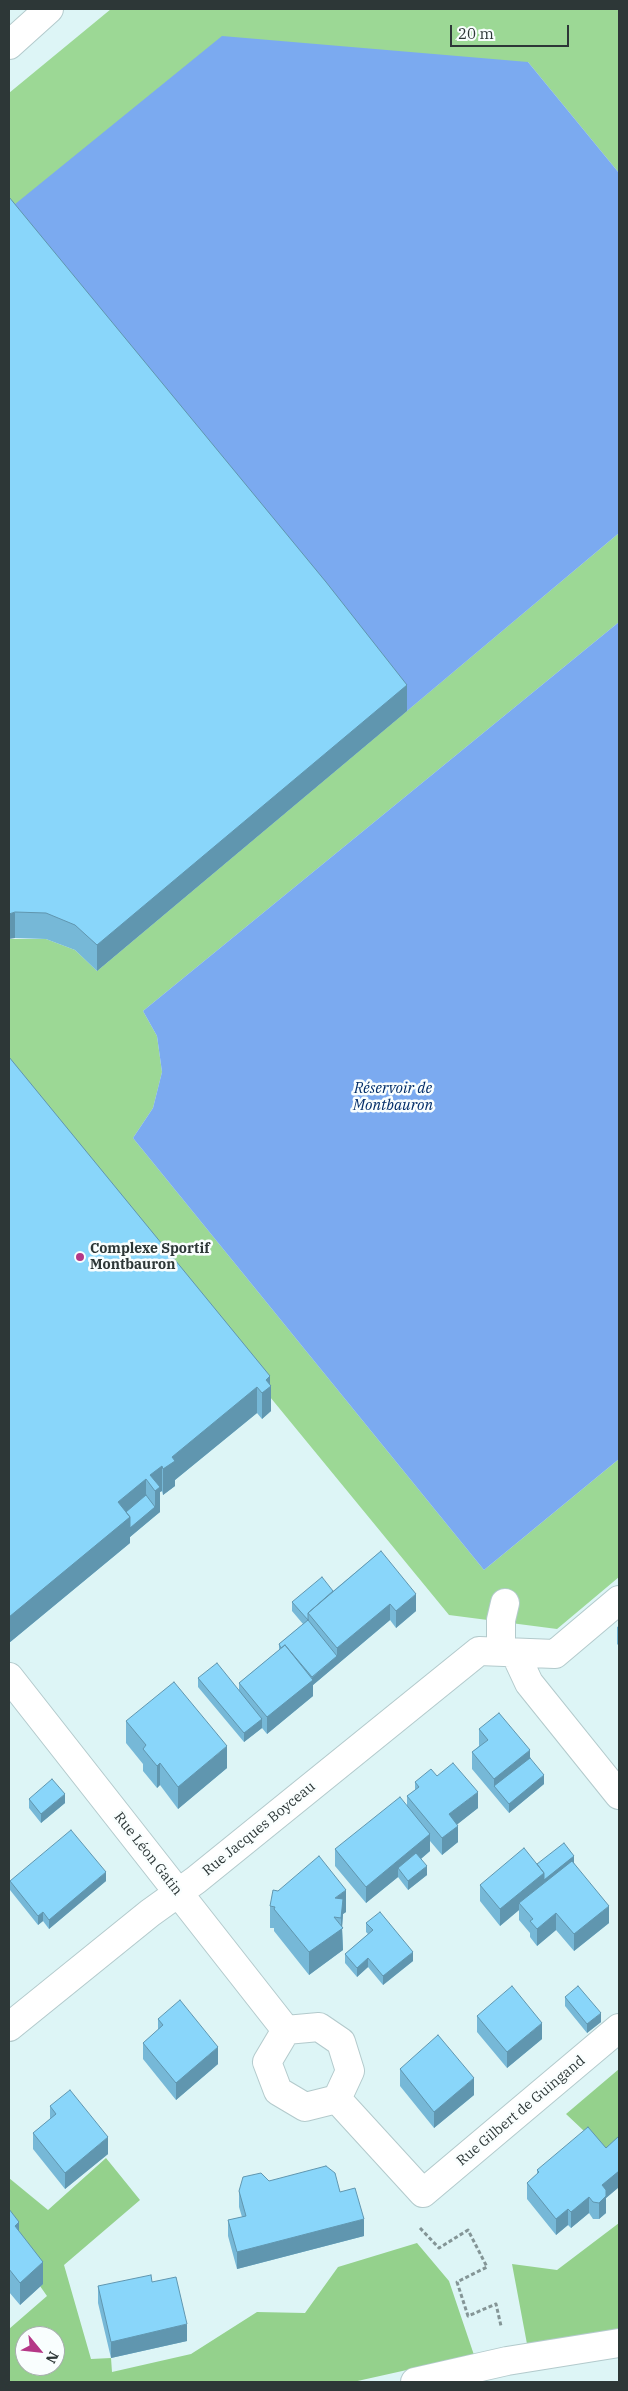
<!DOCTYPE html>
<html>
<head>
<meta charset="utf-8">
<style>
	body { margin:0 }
	#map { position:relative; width:628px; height:2391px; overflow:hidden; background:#ddf5f6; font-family:"IBM Plex Serif",serif }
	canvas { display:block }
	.frame { position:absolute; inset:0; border:10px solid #2d3737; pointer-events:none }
	.north { position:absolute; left:15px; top:2326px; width:50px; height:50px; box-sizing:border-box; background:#f9fefe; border:1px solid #a7aeae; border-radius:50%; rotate:118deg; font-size:14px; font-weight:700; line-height:20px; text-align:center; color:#2d3737 }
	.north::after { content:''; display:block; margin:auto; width:18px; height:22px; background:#b53887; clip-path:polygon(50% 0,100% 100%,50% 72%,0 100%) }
	.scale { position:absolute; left:450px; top:25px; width:119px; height:22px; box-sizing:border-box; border:2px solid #2d3737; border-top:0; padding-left:6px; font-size:15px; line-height:18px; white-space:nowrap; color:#2d3737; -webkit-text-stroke:4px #f9fefe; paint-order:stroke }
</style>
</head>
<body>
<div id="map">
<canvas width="628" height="2391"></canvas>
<div class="frame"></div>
<div class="north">N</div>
<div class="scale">20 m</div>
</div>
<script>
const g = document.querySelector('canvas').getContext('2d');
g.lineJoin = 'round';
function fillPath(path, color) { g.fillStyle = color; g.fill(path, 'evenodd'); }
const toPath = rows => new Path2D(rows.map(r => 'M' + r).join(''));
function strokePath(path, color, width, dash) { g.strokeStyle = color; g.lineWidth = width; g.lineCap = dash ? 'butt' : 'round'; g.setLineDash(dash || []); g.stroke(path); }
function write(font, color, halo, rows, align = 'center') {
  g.font = font + ' "IBM Plex Serif",serif'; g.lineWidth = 5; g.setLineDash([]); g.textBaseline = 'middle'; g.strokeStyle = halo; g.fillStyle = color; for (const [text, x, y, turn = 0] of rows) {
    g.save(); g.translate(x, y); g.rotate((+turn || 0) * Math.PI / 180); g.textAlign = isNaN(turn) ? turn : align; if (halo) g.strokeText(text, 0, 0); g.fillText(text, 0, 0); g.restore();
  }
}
fillPath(toPath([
	[111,9,619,9,619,173,528,62,9,209,9,93],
	[619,533,619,622,143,1011,157,1036,162,1072,153,1108,133,1138,484,1570,619,1459,619,1577,557,1629,449,1615,9,1079,9,939,46,939,75,950,97,971]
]), '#9cd895');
fillPath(toPath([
	[619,2069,619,2164,566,2114],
	[106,2158,140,2200,64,2265,91,2359,111,2358,112,2372,191,2354,257,2312,305,2313,338,2267,417,2243,449,2281,474,2355,353,2382,9,2382,9,2329,47,2296,9,2242,9,2178,48,2210],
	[25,2336,55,2336,55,2366,25,2366],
	[619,2223,619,2329,527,2344,512,2264,557,2270]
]), '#94d18c');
fillPath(toPath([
	[222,36,528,62,619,173,619,533,407,711,9,209],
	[619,622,619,1459,484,1570,133,1138,153,1108,162,1072,157,1036,143,1011]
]), '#7baaf0');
const minor = toPath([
	[9,45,49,9],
	[501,1652,501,1620,505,1603],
	[515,1653,529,1683,619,1795],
	[9,1677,286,2030,267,2062,278,2091,305,2107,337,2099,423,2193,619,2028],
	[9,2027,150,1913,196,1880,479,1651,555,1654,619,1600],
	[286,2030,319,2027,341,2042,350,2071,337,2099],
	[415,2382,507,2361,619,2343]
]);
strokePath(minor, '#b3cacc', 30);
strokePath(toPath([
	[420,2228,439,2248,468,2230,487,2267,457,2282,468,2316,496,2304,501,2326]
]), '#849596', 3, [4, 2.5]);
strokePath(minor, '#fff', 28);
fillPath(toPath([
	[9,197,407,711,97,971,75,950,46,939,15,938],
	[9,1057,270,1384,271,1411,262,1419,257,1413,175,1480,175,1486,163,1495,162,1491,160,1492,160,1512,130,1537,130,1543,9,1643],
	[381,1551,416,1611,396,1628,390,1620,313,1685,313,1696,267,1734,262,1728,244,1742,198,1687,198,1678,239,1690,239,1683,279,1650,279,1644,303,1624,292,1611,292,1602,333,1591],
	[619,1626,619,1646,617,1644,617,1627],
	[126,1721,227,1768,178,1809,160,1785,157,1788,143,1771,143,1764,126,1743],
	[479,1729,530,1758,544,1784,509,1813,472,1769,472,1752,479,1746],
	[437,1776,478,1808,457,1824,458,1842,442,1855,430,1841,430,1851,421,1859,427,1875,408,1890,398,1877,366,1903,335,1866,335,1849,407,1806,407,1796,415,1790,415,1782],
	[29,1799,65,1803,41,1823,29,1808],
	[574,1863,609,1923,574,1951,556,1930,537,1946,530,1937,530,1933,519,1920,519,1910,500,1926,480,1901,480,1885,537,1864],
	[10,1881,106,1881,49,1929,43,1921,38,1925,10,1890],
	[270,1906,346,1912,343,1914,342,1927,343,1950,309,1975,274,1931,274,1928,270,1928],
	[366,1923,413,1961,383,1985,368,1967,357,1977,345,1963,345,1954,368,1934,366,1932],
	[565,1997,601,2022,587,2033,565,2006],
	[477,2016,542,2039,507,2068,477,2032],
	[158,2019,218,2064,176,2100,143,2059,143,2043,158,2030],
	[400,2069,474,2095,434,2128,400,2086],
	[50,2106,108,2154,65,2189,33,2149,33,2133,50,2119],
	[619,2137,619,2187,606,2198,606,2213,599,2219,593,2219,589,2213,571,2228,568,2225,556,2235,527,2199,527,2183,537,2174,537,2170,606,2148],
	[269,2181,340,2192,364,2236,237,2269,228,2236,228,2220,242,2217,239,2207,239,2191],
	[9,2209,43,2284,20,2305,9,2292],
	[152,2282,187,2341,111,2358,98,2303,98,2286]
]), '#76b8d7');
fillPath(toPath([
	[407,685,407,711,97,971,97,945],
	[15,912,15,938,9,939,9,914],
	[270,1376,270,1387,271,1386,271,1411,262,1419,262,1393,266,1380],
	[257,1387,257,1413,175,1480,175,1486,163,1495,163,1469,172,1457],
	[162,1466,162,1491,160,1492,160,1512,155,1516,155,1491,150,1475],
	[146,1479,146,1504,155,1507,155,1516,130,1537,130,1543,9,1643,9,1617,118,1502],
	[416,1594,416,1611,396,1628,396,1611],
	[390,1604,390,1620,313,1685,313,1696,267,1734,267,1717,337,1656,337,1648],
	[262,1719,262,1728,244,1742,244,1733],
	[227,1746,227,1768,178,1809,178,1787],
	[530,1750,530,1767,494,1786,494,1779],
	[160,1763,160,1785,157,1788,157,1766],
	[544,1775,544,1784,509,1813,509,1804],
	[478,1792,478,1808,449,1831,449,1814],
	[65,1794,65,1803,41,1823,41,1814],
	[458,1826,458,1842,442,1855,442,1838],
	[430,1834,430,1851,403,1874,398,1868,398,1877,366,1903,366,1887],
	[574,1856,574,1865,519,1903,519,1910,500,1926,500,1909,544,1873],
	[427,1866,427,1875,408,1890,408,1881],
	[106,1872,106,1881,49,1929,49,1920],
	[346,1890,346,1912,343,1914,342,1928,343,1950,309,1975,309,1952,341,1929,341,1918,335,1898],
	[609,1906,609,1923,574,1951,574,1934],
	[43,1912,43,1921,38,1925,38,1916],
	[556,1913,556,1930,537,1946,537,1929],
	[413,1952,413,1961,383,1985,383,1976],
	[368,1958,368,1967,357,1977,357,1968],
	[601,2013,601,2022,587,2033,587,2024],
	[542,2023,542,2039,507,2068,507,2052],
	[218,2047,218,2064,176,2100,176,2083],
	[474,2078,474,2095,434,2128,434,2112],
	[108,2137,108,2154,65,2189,65,2173],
	[619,2165,619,2187,606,2198,606,2213,599,2219,599,2203,602,2185],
	[589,2197,589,2213,571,2228,571,2212],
	[568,2209,568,2225,556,2235,556,2219],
	[364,2219,364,2236,237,2269,237,2252],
	[19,2222,19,2245,15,2226],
	[43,2262,43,2284,20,2305,20,2283],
	[187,2324,187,2341,111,2358,111,2342]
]), '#6096af');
const building = toPath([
	[9,197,326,582,407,685,97,945,75,925,46,913,15,912,9,914,9,197],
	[9,1057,270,1376,266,1380,271,1386,262,1393,257,1387,172,1457,175,1461,163,1469,162,1466,150,1475,160,1487,155,1491,146,1479,118,1502,130,1517,9,1617,9,1057],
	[146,1495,155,1507,130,1528,130,1517,126,1512,146,1495],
	[381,1551,416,1594,396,1611,390,1604,337,1648,308,1613,381,1551],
	[322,1577,333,1591,308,1613,308,1620,292,1602,322,1577],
	[308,1620,337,1656,312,1677,285,1645,281,1648,279,1644,308,1620],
	[285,1645,313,1680,267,1717,239,1683,285,1645],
	[217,1663,262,1719,244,1733,198,1678,217,1663],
	[174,1682,227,1746,178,1787,160,1763,157,1766,143,1749,146,1745,126,1721,174,1682],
	[499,1713,530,1750,494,1779,472,1752,488,1740,479,1729,499,1713],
	[530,1758,544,1775,509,1804,494,1786,530,1758],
	[453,1763,478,1792,449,1814,458,1826,442,1838,407,1796,419,1787,415,1782,431,1769,437,1776,453,1763],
	[52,1779,65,1794,41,1814,29,1799,52,1779],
	[400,1797,430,1834,366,1887,335,1849,400,1797],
	[71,1830,106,1872,49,1920,43,1912,38,1916,10,1881,71,1830],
	[564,1843,574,1856,544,1880,544,1873,537,1864,564,1843],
	[524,1848,544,1873,500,1909,480,1885,524,1848],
	[416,1853,427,1866,408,1881,398,1868,416,1853],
	[319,1856,346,1890,335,1898,343,1899,341,1918,334,1917,343,1928,309,1952,274,1909,275,1907,270,1906,273,1890,278,1891,319,1856],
	[572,1861,609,1906,574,1934,556,1913,537,1929,530,1921,533,1919,519,1903,572,1861],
	[380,1912,413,1952,383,1976,368,1958,357,1968,345,1954,373,1930,366,1923,380,1912],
	[512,1986,542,2023,507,2052,477,2016,512,1986],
	[578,1986,601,2013,587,2024,565,1997,578,1986],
	[180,2000,218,2047,176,2083,143,2043,163,2025,158,2019,180,2000],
	[438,2035,474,2078,434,2112,400,2069,438,2035],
	[70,2090,108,2137,65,2173,33,2133,56,2114,50,2106,70,2090],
	[588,2127,606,2148,619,2136,619,2171,602,2185,606,2190,606,2196,599,2203,593,2202,589,2197,571,2212,568,2209,556,2219,527,2183,539,2172,537,2170,588,2127],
	[326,2166,335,2173,340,2192,355,2188,364,2219,237,2252,228,2220,246,2216,239,2191,243,2177,261,2173,269,2181,326,2166],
	[9,2209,19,2222,15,2226,43,2262,20,2283,9,2269,9,2270,9,2209],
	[151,2275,152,2282,176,2277,187,2324,111,2342,98,2286,151,2275]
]);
fillPath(building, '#89d6fa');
strokePath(building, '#6096af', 1);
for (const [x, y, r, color] of [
	[80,1257,5,"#b53887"]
]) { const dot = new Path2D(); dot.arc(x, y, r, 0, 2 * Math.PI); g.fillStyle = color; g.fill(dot); strokePath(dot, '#f9fefe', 2); }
write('bold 14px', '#2d3737', '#f9fefe', [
	["Complexe Sportif",90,1249],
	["Montbauron",90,1265]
], 'left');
write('14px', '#2d3737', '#f9fefe', [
	["Rue Jacques Boyceau",259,1829,-39],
	["Rue Léon Gatin",148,1854,52],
	["Rue Gilbert de Guingand",521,2111,-40]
]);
write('italic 15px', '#002c68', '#f9fefe', [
	["Réservoir de",393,1089],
	["Montbauron",393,1106]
]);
</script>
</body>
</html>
